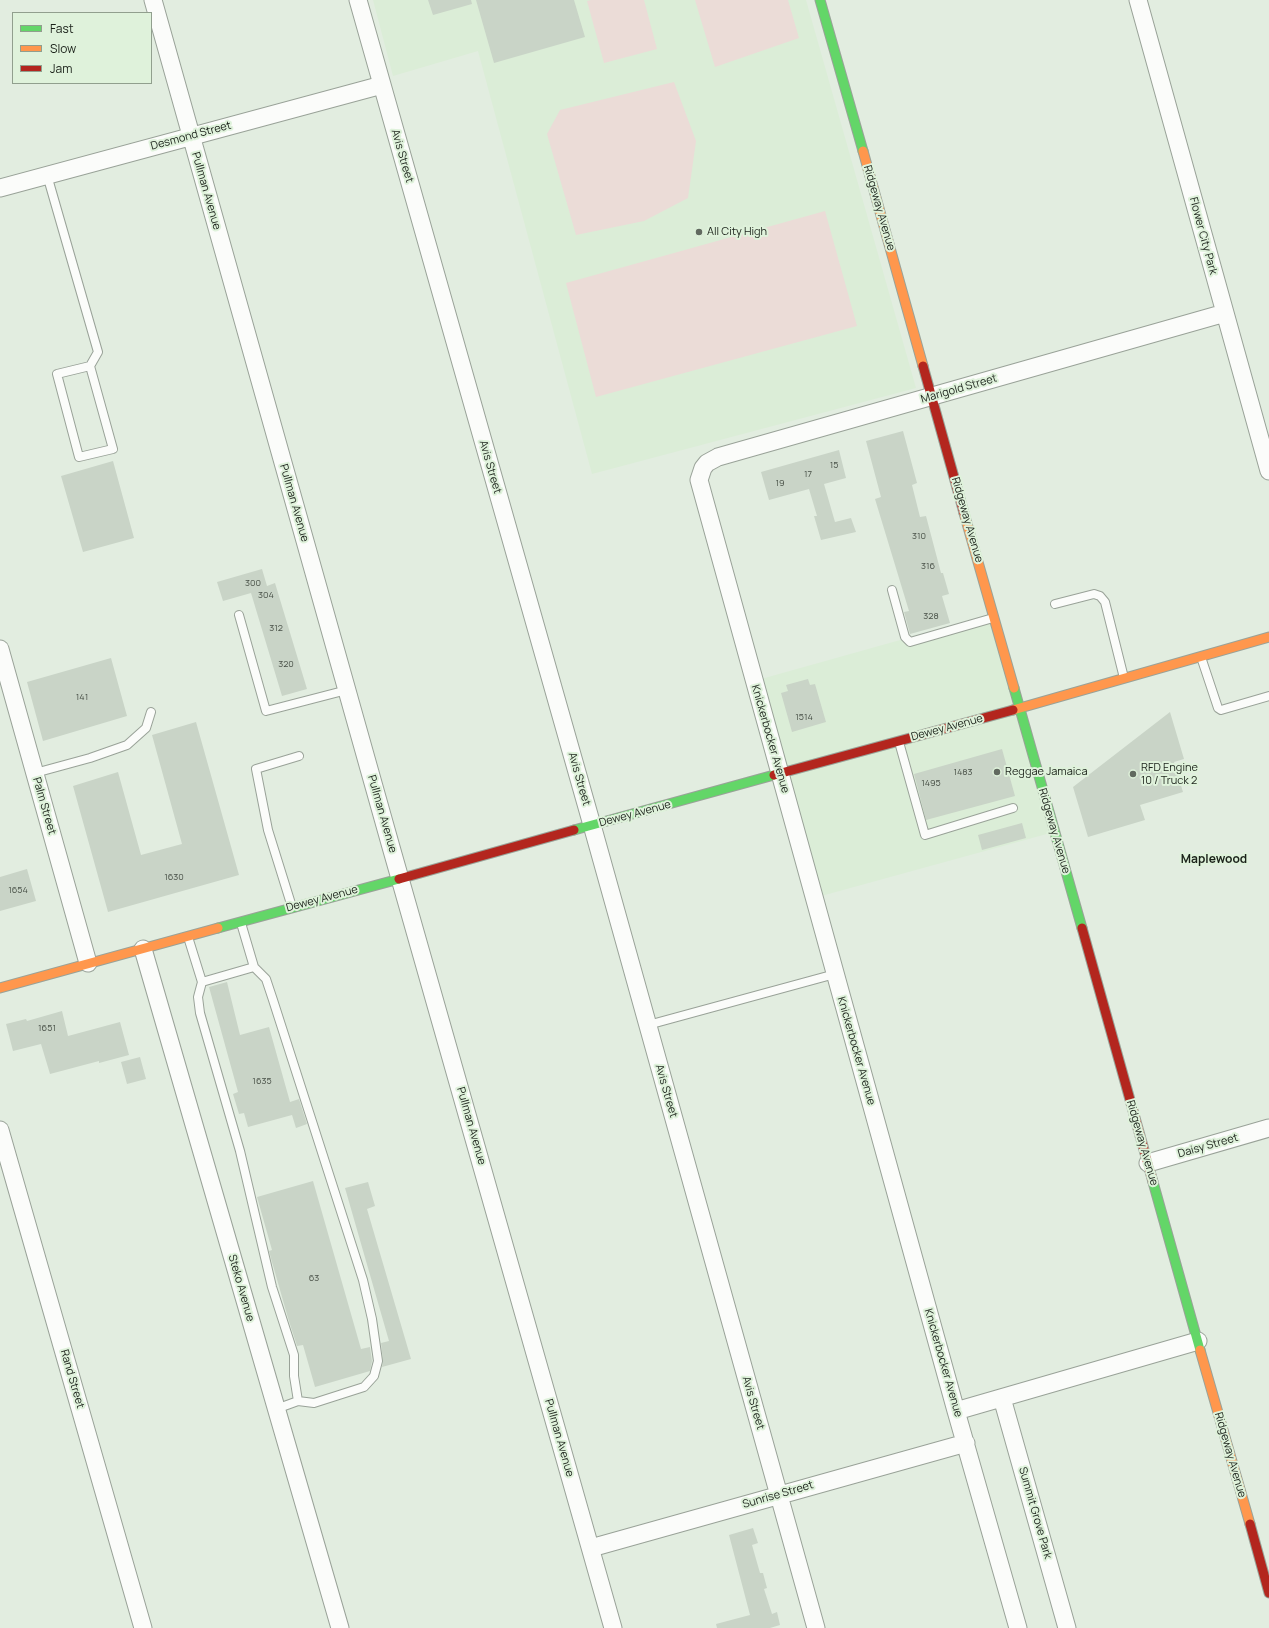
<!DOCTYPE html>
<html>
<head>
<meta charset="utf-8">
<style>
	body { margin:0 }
	#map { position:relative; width:1269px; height:1628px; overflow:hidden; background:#e2ede0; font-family:Manrope,sans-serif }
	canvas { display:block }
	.legend { position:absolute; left:12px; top:12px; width:140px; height:72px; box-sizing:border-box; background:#dff2db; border:1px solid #919f8e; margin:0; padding:5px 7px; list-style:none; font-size:12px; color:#1b221a }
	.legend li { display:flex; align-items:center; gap:8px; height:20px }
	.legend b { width:20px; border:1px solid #919f8e }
</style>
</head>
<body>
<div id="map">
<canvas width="1269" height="1628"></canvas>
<ul class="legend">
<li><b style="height:5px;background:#63d668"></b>Fast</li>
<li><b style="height:5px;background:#ff974d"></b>Slow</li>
<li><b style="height:5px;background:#b3261e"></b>Jam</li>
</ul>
</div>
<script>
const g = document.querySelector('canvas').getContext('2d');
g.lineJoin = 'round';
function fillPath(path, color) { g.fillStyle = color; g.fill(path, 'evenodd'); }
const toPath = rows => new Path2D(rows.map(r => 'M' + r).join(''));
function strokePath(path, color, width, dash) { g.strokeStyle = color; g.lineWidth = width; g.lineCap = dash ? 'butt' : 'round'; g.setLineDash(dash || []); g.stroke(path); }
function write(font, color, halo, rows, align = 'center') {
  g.font = font + ' Manrope,sans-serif'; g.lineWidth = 4; g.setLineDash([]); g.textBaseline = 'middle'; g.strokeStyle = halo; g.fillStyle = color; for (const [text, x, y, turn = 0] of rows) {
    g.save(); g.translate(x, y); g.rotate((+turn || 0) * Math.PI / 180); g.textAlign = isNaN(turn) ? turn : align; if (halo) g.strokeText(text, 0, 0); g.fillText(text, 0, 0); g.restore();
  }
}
fillPath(toPath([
	[373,0,806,0,916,388,592,474,478,51,393,76],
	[993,614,1054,832,814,898,754,681]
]), '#dbedd7');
fillPath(toPath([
	[591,0,644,0,657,49,604,63,587,1],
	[695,0,788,0,799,38,715,67],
	[674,82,696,141,688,198,644,221,576,235,547,134,560,110],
	[825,211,857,326,596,397,566,283]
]), '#ebdcd7');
fillPath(toPath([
	[428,0,471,0,472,4,433,15],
	[476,0,574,0,585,37,494,63],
	[903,431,917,483,912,485,920,517,926,516,941,573,943,573,949,594,942,596,950,623,910,634,904,612,909,611,875,499,881,497,866,441],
	[839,450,846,478,824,484,835,522,851,518,856,532,821,540,814,516,817,516,809,489,769,500,761,472],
	[113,461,134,538,83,552,61,476],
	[262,569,267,586,275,583,307,689,282,696,251,593,223,601,217,582],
	[111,658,127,716,43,741,27,682],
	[808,679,810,685,815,684,826,722,792,732,781,693,788,691,786,685],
	[1170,712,1184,759,1174,762,1183,792,1140,805,1145,820,1088,837,1073,787],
	[196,722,239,875,108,912,73,786,118,772,141,855,182,844,152,735],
	[1002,749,1015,796,926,820,914,774],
	[1022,823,1026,838,982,850,978,835],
	[27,869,36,901,0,911,0,877],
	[227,982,240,1035,269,1027,290,1102,299,1099,307,1124,296,1128,292,1115,248,1127,244,1113,239,1114,233,1094,238,1092,209,987],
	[62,1011,68,1036,120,1022,129,1055,99,1063,99,1061,50,1074,41,1044,13,1051,6,1024,26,1019,27,1021],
	[140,1057,146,1079,127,1084,121,1062],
	[313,1181,361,1349,370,1347,372,1361,370,1371,315,1387,303,1345,297,1346,288,1318,272,1262,269,1251,272,1250,257,1197],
	[368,1182,375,1206,367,1209,411,1359,382,1367,383,1361,381,1343,389,1341,345,1188],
	[753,1528,758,1543,752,1545,760,1573,763,1573,767,1588,764,1589,772,1614,777,1612,780,1625,770,1628,717,1628,716,1624,750,1615,729,1535]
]), '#c9d4c7');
const lane = toPath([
	[47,175,98,352,90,366,113,449,79,457,57,374,90,366],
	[892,590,905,637,910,642,993,618],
	[1055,604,1094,594,1100,596,1105,602,1124,678],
	[239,615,266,711,347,690],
	[1201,657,1218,708,1221,710,1269,696],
	[899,742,925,835,1013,808],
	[35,773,90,758,127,745,146,728,151,712],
	[292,907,268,830,256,769,299,756],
	[241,923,254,967,266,979,273,1000,363,1280,372,1319,378,1361,374,1376,364,1387,314,1403,298,1401],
	[188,937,202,982,198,997,200,1013,240,1151,272,1287,294,1355,294,1376,298,1401,276,1409],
	[202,982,254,967],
	[648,1025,835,974]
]);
const street = toPath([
	[153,0,391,847,613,1628],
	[358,0,592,825,816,1628],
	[1138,0,1269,471],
	[0,188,382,85],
	[0,649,88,963],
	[143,949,340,1628],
	[0,1130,143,1628],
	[1148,1163,1269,1128],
	[1002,1398,1067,1628],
	[956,1411,1198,1341],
	[591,1548,966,1443],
	[1018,1628,956,1411,699,480,703,468,707,463,718,457,1225,313]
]);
const fast = toPath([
	[820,0,863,151],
	[1014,688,1082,928],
	[574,830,774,775],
	[218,928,399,879],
	[1153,1182,1200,1350]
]);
const slow = toPath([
	[863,151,923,366],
	[964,513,1014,688],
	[1013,710,1269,637],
	[0,988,218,928],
	[1200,1350,1250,1524]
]);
const jam = toPath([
	[923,366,964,513],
	[774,775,1013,710],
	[399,879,574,830],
	[1082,928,1153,1182],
	[1250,1524,1269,1593]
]);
strokePath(lane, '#99a298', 10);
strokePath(street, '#99a298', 19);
strokePath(fast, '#99a298', 11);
strokePath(slow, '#99a298', 11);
strokePath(jam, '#99a298', 11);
strokePath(lane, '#fbfcfa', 8);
strokePath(street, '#fbfcfa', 17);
strokePath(fast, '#63d668', 9);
strokePath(slow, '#ff974d', 9);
strokePath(jam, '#b3261e', 9);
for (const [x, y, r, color] of [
	[699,232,4,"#61695f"],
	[997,772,4,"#61695f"],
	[1133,774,4,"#61695f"]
]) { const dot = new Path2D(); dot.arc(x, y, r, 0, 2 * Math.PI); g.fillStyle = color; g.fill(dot); strokePath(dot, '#dff2db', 1.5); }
write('9px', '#485047', null, [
	["15",834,465],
	["17",808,474],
	["19",780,483],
	["310",919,536],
	["316",928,566],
	["300",253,583],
	["304",266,595],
	["328",931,616],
	["312",276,628],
	["320",286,664],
	["141",82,697],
	["1514",804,717],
	["1483",963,772],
	["1495",931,783],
	["1630",174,877],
	["1654",18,890],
	["1651",47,1028],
	["1635",262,1081],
	["63",314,1278]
]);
write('11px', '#1b221a', '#dff2db', [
	["Desmond Street",191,136,-15],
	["Avis Street",402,156,74],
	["Pullman Avenue",206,191,74],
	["Ridgeway Avenue",879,208,74],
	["Flower City Park",1203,236,75],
	["Marigold Street",959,389,-16],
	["Avis Street",490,467,74],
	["Pullman Avenue",294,503,74],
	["Ridgeway Avenue",967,520,74],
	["Dewey Avenue",947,728,-15],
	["Knickerbocker Avenue",770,739,74],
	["Avis Street",579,779,74],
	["Palm Street",44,806,74],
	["Pullman Avenue",382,814,74],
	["Dewey Avenue",635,814,-15],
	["Ridgeway Avenue",1054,831,74],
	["Dewey Avenue",322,899,-15],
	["Knickerbocker Avenue",856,1051,74],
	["Avis Street",666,1091,74],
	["Pullman Avenue",471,1126,74],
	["Ridgeway Avenue",1142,1143,74],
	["Daisy Street",1208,1146,-16],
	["Steko Avenue",241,1288,74],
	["Knickerbocker Avenue",943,1363,74],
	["Rand Street",72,1379,74],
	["Avis Street",753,1403,74],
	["Pullman Avenue",559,1438,74],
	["Ridgeway Avenue",1230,1455,74],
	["Sunrise Street",778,1495,-16],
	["Summit Grove Park",1035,1513,74]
]);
write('11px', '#1b221a', '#dff2db', [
	["All City High",707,232],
	["RFD Engine",1141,768],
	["10 / Truck 2",1141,781],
	["Reggae Jamaica",1005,772]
], 'left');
write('bold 12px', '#1b221a', '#dff2db', [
	["Maplewood",1214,860]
]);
</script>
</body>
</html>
